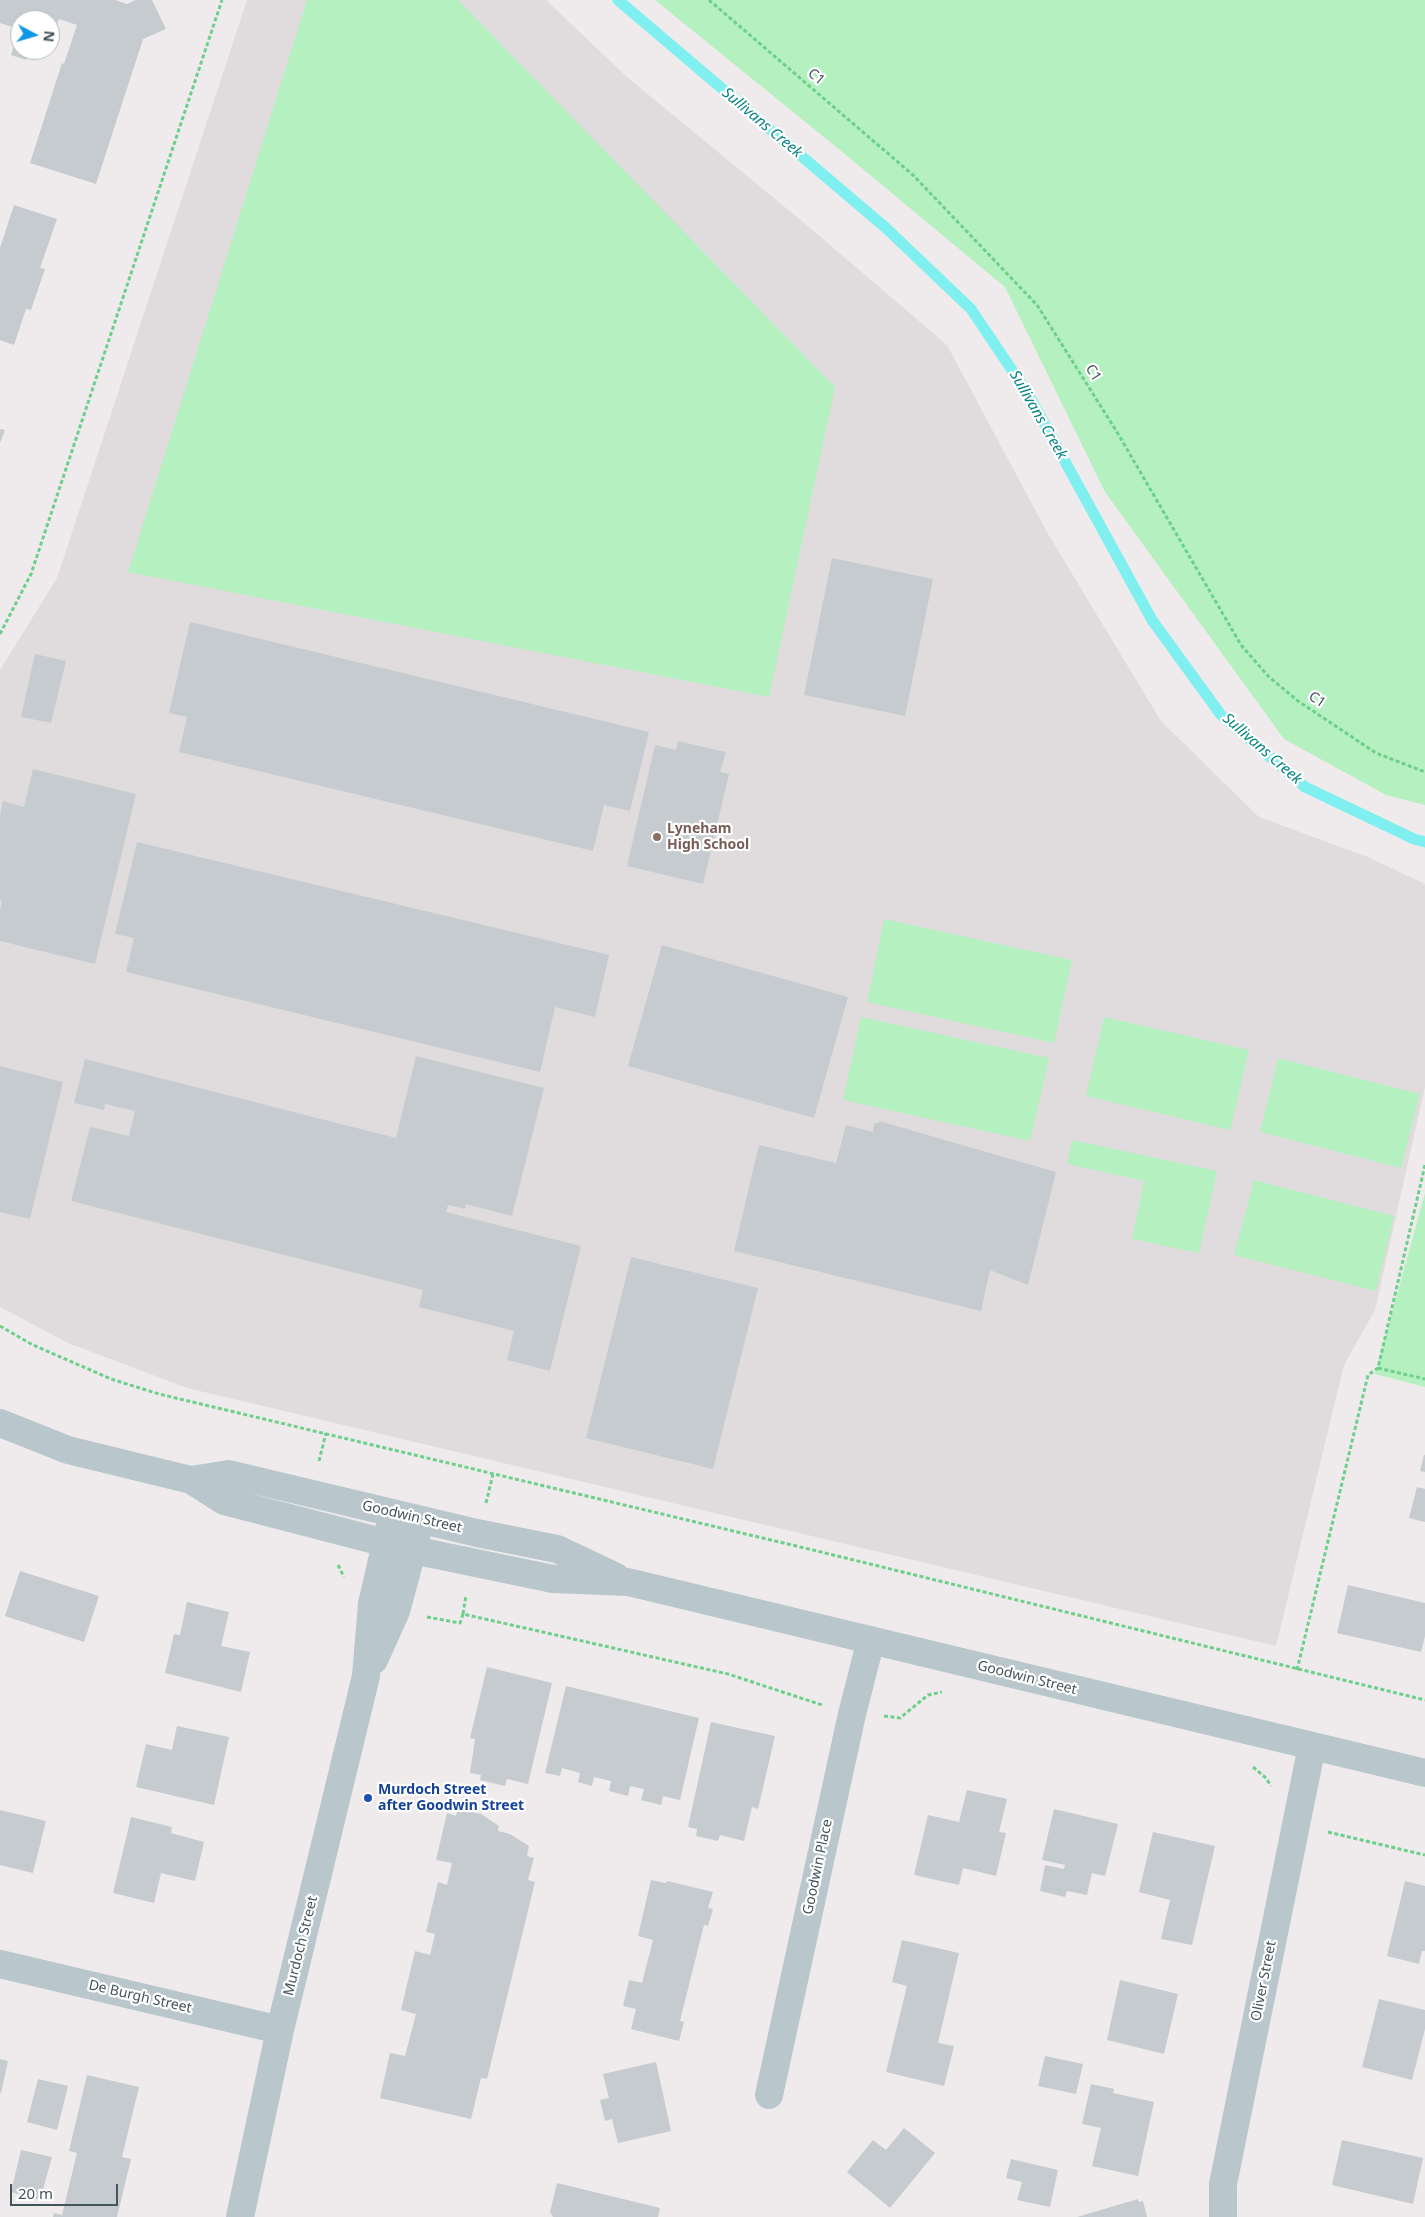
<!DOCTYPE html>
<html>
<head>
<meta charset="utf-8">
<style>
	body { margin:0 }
	#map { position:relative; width:1425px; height:2217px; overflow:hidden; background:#efebec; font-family:"Noto Sans",sans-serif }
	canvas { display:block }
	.north { position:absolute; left:10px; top:10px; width:50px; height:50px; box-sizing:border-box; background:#fff; border:1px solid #b4bbbd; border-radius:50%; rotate:96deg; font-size:14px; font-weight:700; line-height:20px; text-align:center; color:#43545a }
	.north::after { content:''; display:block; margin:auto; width:18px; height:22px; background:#0f98e5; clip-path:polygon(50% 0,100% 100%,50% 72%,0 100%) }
	.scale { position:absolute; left:10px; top:2184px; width:108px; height:22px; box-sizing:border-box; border:2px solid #43545a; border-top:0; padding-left:6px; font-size:15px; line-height:18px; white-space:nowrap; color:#43545a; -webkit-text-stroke:4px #fff; paint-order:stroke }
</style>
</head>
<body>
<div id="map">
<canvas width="1425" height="2217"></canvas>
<div class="north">N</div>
<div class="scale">20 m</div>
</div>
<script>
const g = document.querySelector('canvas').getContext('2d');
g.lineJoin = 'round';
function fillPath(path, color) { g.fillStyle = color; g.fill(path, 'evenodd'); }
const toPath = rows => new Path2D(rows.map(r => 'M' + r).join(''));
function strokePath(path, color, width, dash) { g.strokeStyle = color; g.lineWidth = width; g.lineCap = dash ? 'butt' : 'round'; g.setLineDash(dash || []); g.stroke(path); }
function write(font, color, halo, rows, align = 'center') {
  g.font = font + ' "Noto Sans",sans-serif'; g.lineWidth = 4.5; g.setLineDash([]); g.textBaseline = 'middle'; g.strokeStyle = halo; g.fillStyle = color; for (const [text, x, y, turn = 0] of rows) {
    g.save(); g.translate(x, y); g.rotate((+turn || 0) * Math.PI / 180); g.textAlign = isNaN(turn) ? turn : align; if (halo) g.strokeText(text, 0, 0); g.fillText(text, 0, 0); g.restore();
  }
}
fillPath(toPath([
	[247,0,546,0,627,77,803,222,947,345,1048,534,1161,721,1259,817,1368,857,1425,884,1425,1087,1375,1310,1344,1365,1276,1646,187,1388,68,1343,0,1307,0,670,57,578]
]), '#e0dcde');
fillPath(toPath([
	[307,0,458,0,835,387,769,697,128,572],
	[655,0,1425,0,1425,805,1386,795,1284,739,1105,492,1005,287,846,155],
	[884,919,1072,960,1054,1043,867,1002],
	[861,1017,1049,1058,1030,1141,843,1100],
	[1104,1017,1249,1050,1230,1130,1086,1096],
	[1278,1058,1420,1094,1401,1168,1260,1132],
	[1072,1140,1217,1171,1199,1253,1132,1239,1144,1181,1067,1164],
	[1254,1180,1394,1216,1376,1291,1234,1255],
	[1425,1193,1425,1387,1375,1374]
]), '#b5f0c0');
strokePath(toPath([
	[618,0,886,228,971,309,1028,394,1152,620,1221,715,1305,787,1414,839,1425,842]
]), '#80eff0', 11);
fillPath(toPath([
	[0,0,115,0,127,4,136,0,152,0,166,29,143,39,96,184,30,163,62,63,64,64,77,25,59,19,52,41,50,41,50,20,20,20,20,50,29,50,26,60,11,55,19,29,0,23],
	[14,205,57,219,40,268,45,269,31,310,26,309,14,345,0,340,0,248],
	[0,429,5,430,0,443],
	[832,558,933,579,905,716,804,695],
	[190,622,649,732,630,811,604,805,593,851,179,752,187,717,169,713],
	[35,654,66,661,51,723,21,717],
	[678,741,726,752,720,772,729,774,703,884,627,866,655,745,676,750],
	[33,769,136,794,95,964,0,941,0,911,2,901,0,900,0,816,3,801,24,807],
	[137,842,609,955,595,1017,555,1007,540,1072,126,972,134,938,115,934],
	[662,945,848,997,814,1118,628,1066],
	[416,1056,544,1088,512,1216,466,1204,465,1209,448,1205,446,1212,581,1246,550,1371,507,1360,514,1331,419,1307,423,1290,71,1201,90,1127,129,1136,135,1111,105,1104,104,1110,74,1103,85,1059,396,1138],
	[0,1066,63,1082,30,1219,0,1212],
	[879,1121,1056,1172,1028,1285,990,1270,981,1311,734,1251,759,1145,836,1163,846,1125,873,1132,874,1123,879,1123],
	[631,1257,758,1288,713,1469,586,1438],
	[1424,1455,1425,1455,1425,1472,1420,1471],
	[1417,1487,1425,1489,1425,1522,1409,1518],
	[20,1571,99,1596,84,1642,5,1616],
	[1348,1585,1425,1603,1425,1636,1421,1652,1337,1633],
	[187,1602,229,1612,221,1646,250,1652,241,1692,165,1673,174,1634,180,1635],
	[487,1667,552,1683,528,1784,507,1779,505,1786,480,1780,481,1775,470,1773,475,1739,470,1738],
	[566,1686,699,1718,680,1800,663,1796,661,1805,641,1800,644,1789,630,1786,628,1796,609,1791,611,1781,594,1777,592,1786,578,1782,580,1773,562,1768,560,1776,545,1773],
	[711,1722,775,1736,758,1809,752,1807,744,1841,720,1835,718,1841,696,1836,697,1829,688,1827],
	[177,1726,229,1737,214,1805,136,1787,146,1744,172,1750],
	[967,1790,1007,1799,999,1832,1006,1833,996,1876,963,1868,959,1885,914,1875,928,1815,959,1822],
	[458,1808,481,1814,499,1826,498,1831,510,1834,529,1846,527,1856,534,1858,528,1880,535,1882,487,2079,481,2078,471,2119,380,2098,390,2053,405,2056,416,2014,401,2010,415,1951,430,1955,435,1934,426,1932,438,1882,447,1885,452,1863,436,1860,447,1813,456,1816],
	[1054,1809,1118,1824,1105,1876,1092,1873,1087,1895,1067,1891,1065,1897,1040,1891,1045,1865,1064,1869,1065,1865,1042,1860],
	[0,1810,46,1821,33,1873,0,1865],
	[131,1817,172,1827,171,1833,204,1842,195,1881,161,1873,154,1903,113,1893],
	[1153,1832,1215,1846,1192,1945,1161,1939,1170,1900,1139,1892],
	[651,1880,666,1883,667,1881,713,1892,708,1908,713,1909,708,1926,704,1925,680,2021,684,2022,679,2041,631,2029,636,2009,623,2006,629,1980,642,1983,653,1940,638,1936],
	[1405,1881,1425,1886,1425,1951,1422,1951,1419,1964,1387,1956],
	[902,1940,959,1953,938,2043,954,2046,944,2086,886,2072,907,1986,892,1982],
	[1120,1980,1178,1994,1164,2054,1107,2040],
	[1379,1999,1425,2010,1425,2029,1412,2080,1362,2067],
	[1045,2056,1083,2064,1076,2094,1038,2086],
	[0,2059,8,2061,1,2093,0,2093],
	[656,2062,671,2131,618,2143,612,2119,605,2121,600,2100,609,2098,603,2074],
	[87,2075,139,2087,122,2157,131,2159,117,2217,53,2217,54,2213,62,2215,77,2153,69,2151],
	[38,2079,68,2086,57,2130,27,2122],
	[1091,2084,1114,2089,1113,2093,1154,2102,1138,2176,1092,2166,1101,2128,1082,2124],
	[904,2128,935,2153,890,2208,847,2172,873,2140,886,2150],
	[1342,2140,1423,2158,1413,2204,1332,2185],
	[21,2150,52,2157,40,2200,11,2192],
	[1011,2159,1058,2170,1050,2207,1017,2200,1022,2182,1006,2178],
	[557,2183,660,2208,658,2217,553,2217,550,2212],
	[1138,2199,1139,2202,1143,2201,1147,2217,1077,2217]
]), '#c5cbcf');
strokePath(toPath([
	[709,0,913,175,1037,305,1117,432,1241,645,1268,676,1298,701,1376,753,1425,772],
	[0,634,31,574,222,0],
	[0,1326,33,1345,111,1379,159,1394,817,1551,1425,1700],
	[1378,1368,1425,1379],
	[319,1461,326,1433],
	[486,1503,493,1474],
	[338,1565,344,1577],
	[463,1614,466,1595],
	[427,1617,460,1623,463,1614,728,1674,822,1705],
	[1297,1670,1368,1375,1378,1368,1425,1165],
	[884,1716,900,1718,928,1695,942,1692],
	[1253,1767,1266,1778,1271,1786],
	[1328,1832,1425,1855]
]), '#6cd08a', 3, [4, 2.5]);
strokePath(toPath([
	[0,1423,68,1450,191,1480,224,1501,413,1550,553,1579,628,1582,1425,1773],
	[191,1480,229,1474,477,1533,557,1549,616,1577],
	[374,1660,396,1611,417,1533],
	[0,1964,280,2030],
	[769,2095,852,1714,871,1640],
	[240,2217,280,2030,366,1676,372,1604,393,1513],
	[1223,2217,1223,2184,1312,1746]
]), '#b9c7cc', 28);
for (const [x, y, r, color] of [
	[657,837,5,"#8d6e63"],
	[368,1798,5,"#1a4fb4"]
]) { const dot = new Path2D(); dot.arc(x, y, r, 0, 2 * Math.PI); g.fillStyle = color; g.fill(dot); strokePath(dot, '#fff', 2); }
write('14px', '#43545a', '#fff', [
	["C1",816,77,41],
	["C1",1093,373,58],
	["C1",1317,700,34],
	["Goodwin Street",412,1517,13],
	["Goodwin Street",1027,1678,14],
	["Goodwin Place",818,1867,-78],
	["Murdoch Street",301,1946,-76],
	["Oliver Street",1264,1981,-79],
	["De Burgh Street",140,1997,13]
]);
write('bold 14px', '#785e54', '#fff', [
	["Lyneham",667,829],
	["High School",667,845]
], 'left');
write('bold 14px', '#164399', '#fff', [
	["Murdoch Street",378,1790],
	["after Goodwin Street",378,1806]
], 'left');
write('italic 15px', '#078484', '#fff', [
	["Sullivans Creek",762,123,40],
	["Sullivans Creek",1038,415,60],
	["Sullivans Creek",1262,749,41]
]);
</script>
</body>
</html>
